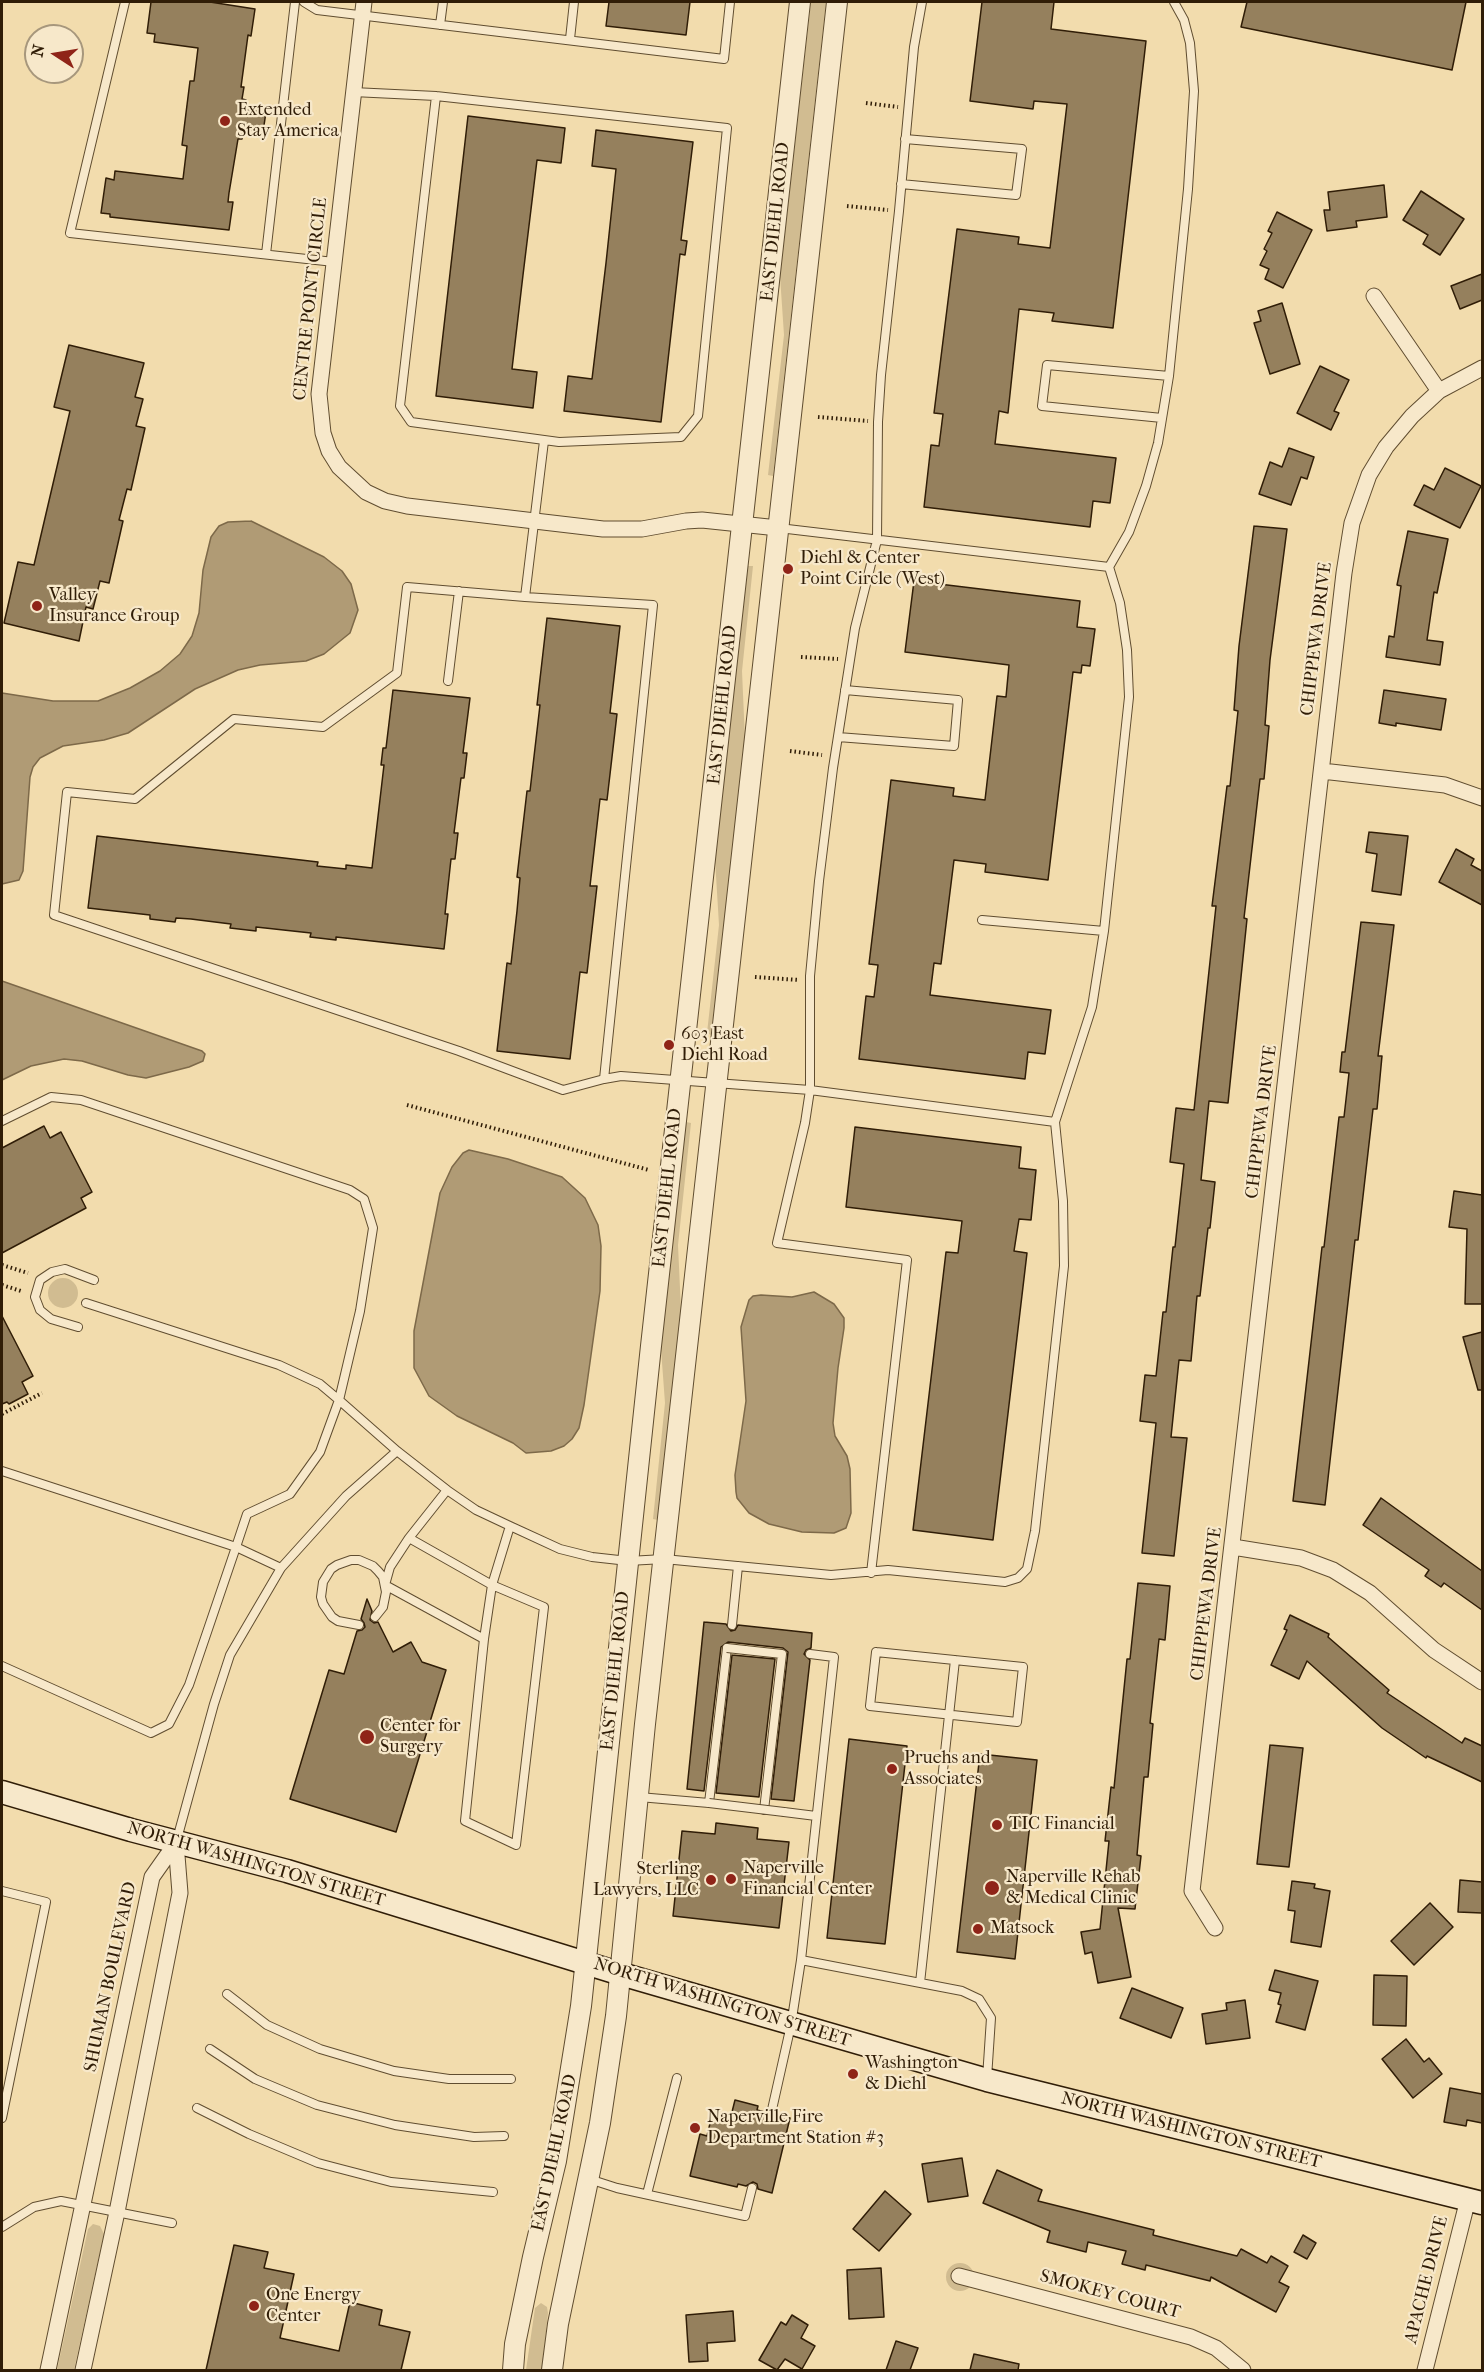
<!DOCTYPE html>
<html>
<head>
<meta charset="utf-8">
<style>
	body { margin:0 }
	#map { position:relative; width:1484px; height:2372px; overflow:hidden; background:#f2dcad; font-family:"IM FELL French Canon",serif }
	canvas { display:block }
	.frame { position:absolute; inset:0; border:3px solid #301d07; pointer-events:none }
	.north { position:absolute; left:24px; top:24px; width:60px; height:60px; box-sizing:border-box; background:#f7e8ca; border:2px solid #a7977c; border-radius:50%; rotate:282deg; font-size:16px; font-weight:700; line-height:24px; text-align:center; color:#301d07 }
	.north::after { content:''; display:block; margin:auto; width:21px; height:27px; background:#8f2418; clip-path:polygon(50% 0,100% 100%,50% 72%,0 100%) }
</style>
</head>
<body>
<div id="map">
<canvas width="1484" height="2372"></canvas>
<div class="frame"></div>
<div class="north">N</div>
</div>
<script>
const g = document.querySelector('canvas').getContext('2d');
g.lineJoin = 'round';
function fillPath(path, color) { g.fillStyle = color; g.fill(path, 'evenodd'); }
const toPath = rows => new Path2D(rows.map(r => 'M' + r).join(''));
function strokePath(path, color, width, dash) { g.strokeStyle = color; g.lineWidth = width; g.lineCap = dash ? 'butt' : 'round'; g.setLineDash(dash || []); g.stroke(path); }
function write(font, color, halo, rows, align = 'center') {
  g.font = font + ' "IM FELL French Canon",serif'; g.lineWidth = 4.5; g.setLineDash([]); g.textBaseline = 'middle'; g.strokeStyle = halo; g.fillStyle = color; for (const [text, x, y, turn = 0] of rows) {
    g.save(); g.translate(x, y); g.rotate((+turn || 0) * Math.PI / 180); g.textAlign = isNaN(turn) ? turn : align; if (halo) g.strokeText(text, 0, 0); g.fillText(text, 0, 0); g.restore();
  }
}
fillPath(toPath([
	[811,2,826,2,773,476,768,475,784,335,780,276],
	[748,566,753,566,742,671,745,740,711,1035,707,1033,719,925,715,859],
	[686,1122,691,1123,678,1245,681,1310,658,1520,653,1519,665,1403,661,1349],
	'48 1293a15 15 0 1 1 30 0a15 15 0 1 1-30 0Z',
	[93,2224,100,2226,104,2234,74,2370,57,2370,88,2229],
	'946 2277a14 14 0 1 1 28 0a14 14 0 1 1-28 0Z',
	[541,2303,547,2307,548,2313,542,2370,526,2370,535,2308]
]), '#d1bc91');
const water = toPath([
	[251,521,324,557,342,571,351,584,358,610,350,633,324,654,306,661,260,665,238,670,195,689,128,733,104,740,63,746,40,758,33,767,30,777,23,871,19,880,2,884,2,693,53,701,98,701,130,688,160,671,180,654,192,636,199,613,203,570,211,537,219,526,228,522,251,521],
	[2,981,202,1051,205,1054,203,1061,189,1067,146,1078,128,1075,82,1061,64,1059,31,1066,2,1080,2,981],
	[469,1150,508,1159,562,1177,585,1198,598,1225,601,1246,600,1291,584,1405,579,1428,572,1439,564,1446,551,1451,526,1453,513,1443,457,1416,429,1396,414,1368,414,1331,440,1193,452,1167,463,1153,469,1150],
	[814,1292,834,1304,844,1318,844,1328,838,1368,833,1423,835,1436,847,1456,850,1469,851,1513,846,1528,834,1533,802,1532,769,1524,749,1513,737,1498,736,1492,735,1475,746,1401,741,1327,749,1300,753,1296,761,1295,792,1297,814,1292]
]);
fillPath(water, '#b09b75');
strokePath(water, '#7d6949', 1.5);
const building = toPath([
	[151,2,210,2,255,9,251,36,248,35,241,87,244,87,242,99,246,100,245,110,266,112,263,132,243,129,242,139,238,139,229,193,228,202,233,202,229,230,110,217,110,214,101,213,106,178,114,180,115,171,183,179,187,146,182,145,190,81,194,81,198,48,154,42,155,34,147,33,151,2],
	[609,2,690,2,686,35,606,26,609,2],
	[982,2,1054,2,1051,29,1146,41,1113,328,1052,321,1054,313,1019,309,1008,413,999,411,997,427,995,444,1116,458,1110,503,1093,501,1090,527,924,507,931,445,939,446,943,414,934,413,957,229,1019,237,1018,244,1050,248,1067,104,1034,101,1033,109,970,101,982,2],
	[1247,2,1466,2,1452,70,1241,27,1247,2],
	[468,116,565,128,561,163,537,160,523,275,512,369,537,372,533,408,436,396,468,116],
	[596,130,693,142,681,240,687,241,685,255,680,254,661,422,564,411,568,376,592,379,606,263,616,169,592,166,596,130],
	[1384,185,1387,217,1356,221,1357,227,1327,231,1324,210,1330,210,1328,192,1384,185],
	[1421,191,1464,219,1440,255,1423,244,1428,235,1403,220,1421,191],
	[1277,212,1312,230,1283,288,1265,279,1269,269,1260,265,1267,251,1264,249,1272,233,1268,231,1277,212],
	[1482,274,1482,300,1460,309,1451,286,1482,274],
	[1282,303,1300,364,1270,374,1254,323,1261,321,1258,311,1282,303],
	[69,345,144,363,135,397,143,399,136,426,145,428,131,490,127,489,119,520,123,521,109,583,100,581,93,609,86,607,79,641,4,623,18,562,34,565,70,411,54,407,69,345],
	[1320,366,1349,380,1334,411,1339,413,1331,430,1297,413,1320,366],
	[1289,448,1314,457,1307,479,1301,477,1291,505,1259,494,1270,462,1282,467,1289,448],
	[1445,468,1481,486,1460,528,1414,505,1424,485,1434,490,1445,468],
	[1254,526,1287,529,1270,660,1265,725,1269,726,1264,779,1260,779,1244,918,1247,919,1228,1103,1209,1101,1201,1180,1215,1182,1210,1228,1208,1228,1200,1296,1197,1296,1191,1361,1179,1360,1171,1437,1187,1438,1174,1556,1142,1553,1156,1423,1140,1421,1145,1375,1156,1376,1163,1312,1166,1312,1173,1247,1175,1247,1184,1164,1170,1162,1176,1108,1194,1110,1216,906,1212,906,1227,786,1230,786,1238,711,1234,710,1239,646,1254,526],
	[1408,531,1448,539,1437,593,1434,592,1427,640,1443,642,1440,665,1386,657,1389,636,1394,637,1401,586,1397,585,1408,531],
	[914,581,1080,601,1077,627,1095,629,1090,666,1082,665,1081,673,1073,672,1048,880,985,872,986,864,954,860,941,964,934,963,930,995,1051,1010,1045,1054,1028,1052,1025,1079,859,1059,866,996,874,997,878,965,869,964,891,780,954,788,953,796,985,800,997,696,1006,697,1009,665,905,652,914,581],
	[547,618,620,626,610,713,617,714,607,800,600,799,590,886,597,886,587,973,580,972,570,1059,497,1051,507,963,511,964,517,911,520,878,517,877,527,791,530,791,540,705,537,705,547,618],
	[393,690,470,698,463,753,467,753,464,778,461,778,454,833,458,833,455,859,451,859,445,914,448,914,444,949,336,937,336,940,310,937,311,933,256,927,256,931,230,928,231,924,191,919,176,918,175,922,150,919,150,915,88,908,97,836,318,862,317,866,346,869,346,865,372,868,384,765,381,765,383,748,386,748,393,690],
	[1384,690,1446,699,1441,730,1396,723,1396,726,1379,723,1384,690],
	[1369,832,1408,836,1401,895,1372,891,1377,854,1366,852,1369,832],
	[1456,849,1474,859,1471,865,1482,871,1482,905,1439,882,1456,849],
	[1361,922,1394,925,1378,1056,1382,1056,1377,1109,1373,1109,1358,1240,1355,1240,1325,1505,1293,1501,1322,1247,1324,1247,1339,1117,1344,1117,1349,1073,1340,1072,1342,1052,1345,1052,1361,922],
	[44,1126,50,1138,61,1132,92,1192,81,1198,86,1208,2,1253,2,1148,44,1126],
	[855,1127,1021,1147,1019,1168,1036,1170,1031,1220,1019,1219,1014,1251,1027,1253,993,1540,913,1530,946,1252,958,1253,962,1221,846,1207,855,1127],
	[1454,1191,1482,1195,1482,1304,1465,1304,1467,1229,1449,1227,1454,1191],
	[2,1316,33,1376,22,1382,28,1394,9,1404,7,1402,2,1404,2,1316],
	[1482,1332,1482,1390,1478,1390,1463,1337,1482,1332],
	[1381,1498,1482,1571,1482,1610,1444,1583,1441,1587,1425,1576,1429,1570,1363,1525,1381,1498],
	[1138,1583,1170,1586,1165,1640,1159,1639,1150,1723,1153,1724,1148,1777,1144,1777,1137,1855,1141,1856,1135,1909,1118,1908,1131,1977,1098,1983,1092,1952,1085,1954,1081,1932,1100,1929,1109,1841,1105,1841,1111,1787,1114,1788,1127,1659,1130,1659,1138,1583],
	[367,1599,372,1611,370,1620,374,1623,378,1622,393,1652,411,1642,422,1662,446,1670,396,1832,290,1799,329,1670,344,1674,357,1631,362,1630,365,1627,364,1623,361,1619,367,1599],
	[1290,1615,1329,1634,1328,1637,1389,1690,1387,1693,1462,1743,1465,1738,1482,1746,1482,1782,1427,1756,1426,1758,1382,1728,1307,1661,1299,1679,1271,1665,1287,1630,1284,1629,1290,1615],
	[704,1622,726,1624,731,1631,735,1630,738,1625,812,1633,811,1648,806,1650,804,1654,810,1660,794,1801,771,1799,788,1652,783,1648,728,1642,721,1647,704,1791,687,1789,704,1622],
	[732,1655,775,1659,759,1797,716,1793,732,1655],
	[849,1739,907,1746,885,1944,827,1938,849,1739],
	[1270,1745,1303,1748,1289,1867,1257,1864,1270,1745],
	[980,1754,1037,1760,1015,1959,957,1952,980,1754],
	[716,1823,758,1828,757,1839,789,1842,779,1928,673,1916,682,1831,715,1834,716,1823],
	[1460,1880,1482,1882,1482,1913,1458,1912,1460,1880],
	[1292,1881,1315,1884,1314,1888,1330,1891,1321,1947,1291,1942,1295,1911,1288,1910,1292,1881],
	[1430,1903,1453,1927,1414,1965,1391,1941,1430,1903],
	[1275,1970,1318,1981,1305,2030,1276,2022,1281,2005,1278,2004,1281,1993,1269,1990,1275,1970],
	[1374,1975,1407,1976,1406,2026,1373,2025,1374,1975],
	[1132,1988,1183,2008,1171,2038,1120,2018,1132,1988],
	[1245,2000,1250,2038,1206,2044,1202,2014,1227,2010,1226,2003,1245,2000],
	[1406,2039,1424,2062,1429,2058,1442,2074,1413,2098,1382,2059,1406,2039],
	[1450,2088,1482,2094,1482,2123,1467,2120,1466,2126,1444,2122,1450,2088],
	[735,2100,758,2106,757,2110,765,2112,766,2116,769,2120,773,2119,777,2115,790,2118,772,2193,758,2189,757,2184,753,2182,746,2186,738,2184,737,2187,690,2176,700,2134,707,2136,712,2115,730,2120,735,2100],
	[962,2158,968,2196,928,2202,922,2164,962,2158],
	[997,2170,1042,2190,1038,2201,1154,2230,1153,2235,1237,2256,1241,2249,1267,2263,1271,2256,1288,2266,1279,2282,1289,2287,1276,2312,1211,2277,1210,2281,1146,2265,1145,2270,1122,2264,1126,2251,1088,2242,1086,2252,1047,2242,1050,2231,983,2203,997,2170],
	[885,2191,911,2214,879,2251,853,2229,885,2191],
	[1303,2235,1316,2243,1307,2259,1294,2252,1303,2235],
	[234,2245,268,2252,264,2268,294,2274,280,2338,339,2351,350,2302,382,2310,379,2325,410,2332,401,2370,206,2370,234,2245],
	[881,2268,884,2317,849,2319,847,2270,881,2268],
	[733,2311,735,2341,707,2343,708,2361,689,2362,686,2315,733,2311],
	[792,2315,808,2325,801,2338,815,2346,802,2369,785,2359,777,2370,759,2360,781,2322,786,2325,792,2315],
	[896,2341,918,2348,910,2370,886,2370,896,2341],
	[974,2354,1019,2364,1018,2370,970,2370,974,2354]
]);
fillPath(building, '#95805d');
strokePath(building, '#301d07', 1.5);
const service = toPath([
	[125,2,70,233,334,262],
	[304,2,317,10,724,59,730,2],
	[440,25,443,2],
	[570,39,574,2],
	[353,92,436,96],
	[436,96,727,128,698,416,681,437,559,442,411,422,400,406,436,96],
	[901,184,1016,195,1022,149,905,139],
	[266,254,295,2],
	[1162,418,1042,406,1047,365,1169,376],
	[544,441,525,597,653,605,604,1079,621,1076,810,1090,1055,1122,1092,1007,1104,931,1129,697,1127,650,1120,603,1109,567],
	[779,528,1109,567,1129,532,1146,486,1158,443,1169,376,1188,189,1194,91,1190,43,1184,20,1174,2],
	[525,597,407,587,397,673,323,727,234,719,135,799,67,792,54,915,459,1051,563,1090,604,1079],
	[448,681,459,591],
	[838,737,954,746,958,700,845,690],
	[982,920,1104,931],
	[2,1121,51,1097,81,1100,350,1190,364,1199,373,1228,360,1311,339,1400,397,1451,447,1490,476,1510,510,1526,560,1549,592,1557,628,1561,664,1559,831,1575,888,1570,1005,1582,1018,1578,1027,1569,1035,1531,1064,1266,1063,1201,1055,1122],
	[78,1327,51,1319,40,1310,35,1297,40,1280,52,1272,65,1269,94,1280],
	[2,1471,236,1547,247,1514,290,1494,320,1452,339,1400,320,1384,279,1365,86,1303],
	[447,1490,409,1538,390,1567,385,1585,484,1639],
	[409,1538,492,1585,544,1607,516,1845,465,1821,484,1639,492,1585,510,1526],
	[871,1573,907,1260,777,1243,805,1123,810,1090,810,976,819,881,833,768,855,628,877,540,878,422,881,375,899,211,914,47,922,2],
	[359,1625,338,1621,332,1617,323,1604,321,1597,323,1582,331,1569,337,1565,351,1560,359,1560,373,1566,378,1571,383,1577,386,1592,383,1607,375,1617],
	[732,1625,738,1566],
	[745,1650,782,1654,764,1810],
	[876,1652,1023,1667,1017,1722,870,1706,876,1652],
	[2,1666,151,1733,169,1724,189,1685,236,1547,281,1568],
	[639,1797,709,1803,727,1648],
	[784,1812,816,1816],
	[177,1839,214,1704,230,1655,281,1568,346,1496,397,1451],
	[2,1891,46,1902,2,2118],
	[801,1960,962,1991,979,1999,991,2018,987,2078],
	[920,1983,955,1660],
	[227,1994,267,2025,320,2049,394,2071,449,2079,511,2079],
	[210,2049,255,2079,317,2105,395,2125,474,2137,504,2136],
	[197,2108,249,2134,318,2163,391,2182,493,2192],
	[771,2114,791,2025,801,1960,834,1657,810,1654],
	[589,2179,617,2188,745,2216,752,2188],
	[647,2194,677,2078],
	[2,2227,34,2207,61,2201,172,2223]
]);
const minor = toPath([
	[364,2,319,394,323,433,329,451,339,467,366,492,385,501,407,506,603,529,642,529,686,521,702,520,778,528],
	[1374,296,1439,391],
	[1322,771,1445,785,1482,798],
	[1233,1547,1301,1558,1333,1570,1370,1593,1434,1650,1482,1682],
	[1215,1928,1192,1891,1344,573,1352,523,1369,475,1386,447,1412,416,1439,391,1482,368],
	[959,2276,1191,2337,1216,2348,1243,2370],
	[48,2370,152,1877,176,1843],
	[83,2370,117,2212,180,1893,176,1843],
	[1425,2370,1468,2199]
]);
const tertiary = toPath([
	[513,2370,515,2344,533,2257,556,2161,581,2006,651,1346,800,2],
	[552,2370,558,2324,600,2123,616,2016,645,1724,837,2]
]);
const secondary = toPath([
	[2,1792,131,1830,287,1871,621,1974,987,2080,1482,2203]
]);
strokePath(service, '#604d30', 10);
strokePath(minor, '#604d30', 17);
strokePath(tertiary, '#604d30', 22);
strokePath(secondary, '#301d07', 25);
strokePath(toPath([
	[866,103,898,107],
	[847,206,888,210],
	[818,417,868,421],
	[801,657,838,659],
	[790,751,822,755],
	[755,977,799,980],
	[407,1105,649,1170],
	[2,1265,28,1273],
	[2,1285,21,1291],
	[2,1414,42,1393]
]), '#301d07', 4, [1.5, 3]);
strokePath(service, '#f7e8ca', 8);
strokePath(minor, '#f7e8ca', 15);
strokePath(tertiary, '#f7e8ca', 20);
strokePath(secondary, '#f7e8ca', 22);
const serviceBridge = toPath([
	[727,1648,745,1650],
	[709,1803,784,1812]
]);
strokePath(serviceBridge, '#604d30', 10, []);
strokePath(serviceBridge, '#f7e8ca', 8);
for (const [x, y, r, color] of [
	[225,121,6,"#8f2418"],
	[788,569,6,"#8f2418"],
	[37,606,6,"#8f2418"],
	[669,1045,6,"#8f2418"],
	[367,1737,8,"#8f2418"],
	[892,1769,6,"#8f2418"],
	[997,1825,6,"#8f2418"],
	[731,1879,6,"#8f2418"],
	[711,1880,6,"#8f2418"],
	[992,1888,8,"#8f2418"],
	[978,1929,6,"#8f2418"],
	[853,2074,6,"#8f2418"],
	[695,2128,6,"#8f2418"],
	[254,2306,6,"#8f2418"]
]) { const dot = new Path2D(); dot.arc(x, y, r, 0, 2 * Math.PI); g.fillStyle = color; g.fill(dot); strokePath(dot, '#f7e8ca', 2); }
write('18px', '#301d07', '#f7e8ca', [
	["Extended",237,111],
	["Stay America",237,132],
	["Diehl & Center",800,559],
	["Point Circle (West)",800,580],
	["Valley",49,596],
	["Insurance Group",49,617],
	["603 East",681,1035],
	["Diehl Road",681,1056],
	["Center for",380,1727],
	["Surgery",380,1748],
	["Pruehs and",904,1759],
	["Associates",904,1780],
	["TIC Financial",1009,1825],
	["Naperville",743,1869],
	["Financial Center",743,1890],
	["Sterling",699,1870,"right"],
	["Lawyers, LLC",699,1891,"right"],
	["Naperville Rehab",1006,1878],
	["& Medical Clinic",1006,1899],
	["Matsock",990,1929],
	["Washington",865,2064],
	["& Diehl",865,2085],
	["Naperville Fire",707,2118],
	["Department Station #3",707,2139],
	["One Energy",266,2296],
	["Center",266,2317]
], 'left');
write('18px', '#301d07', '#f7e8ca', [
	["EAST DIEHL ROAD",776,222,-84],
	["CENTRE POINT CIRCLE",311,299,-84],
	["CHIPPEWA DRIVE",1317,639,-83],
	["EAST DIEHL ROAD",723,705,-84],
	["CHIPPEWA DRIVE",1262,1122,-83],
	["EAST DIEHL ROAD",668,1188,-84],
	["CHIPPEWA DRIVE",1207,1604,-83],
	["EAST DIEHL ROAD",616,1671,-84],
	["NORTH WASHINGTON STREET",256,1865,16],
	["SHUMAN BOULEVARD",111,1977,-78],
	["NORTH WASHINGTON STREET",722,2003,17],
	["NORTH WASHINGTON STREET",1191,2131,14],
	["EAST DIEHL ROAD",555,2153,-78],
	["APACHE DRIVE",1427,2280,-76],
	["SMOKEY COURT",1110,2295,15]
]);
</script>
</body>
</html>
